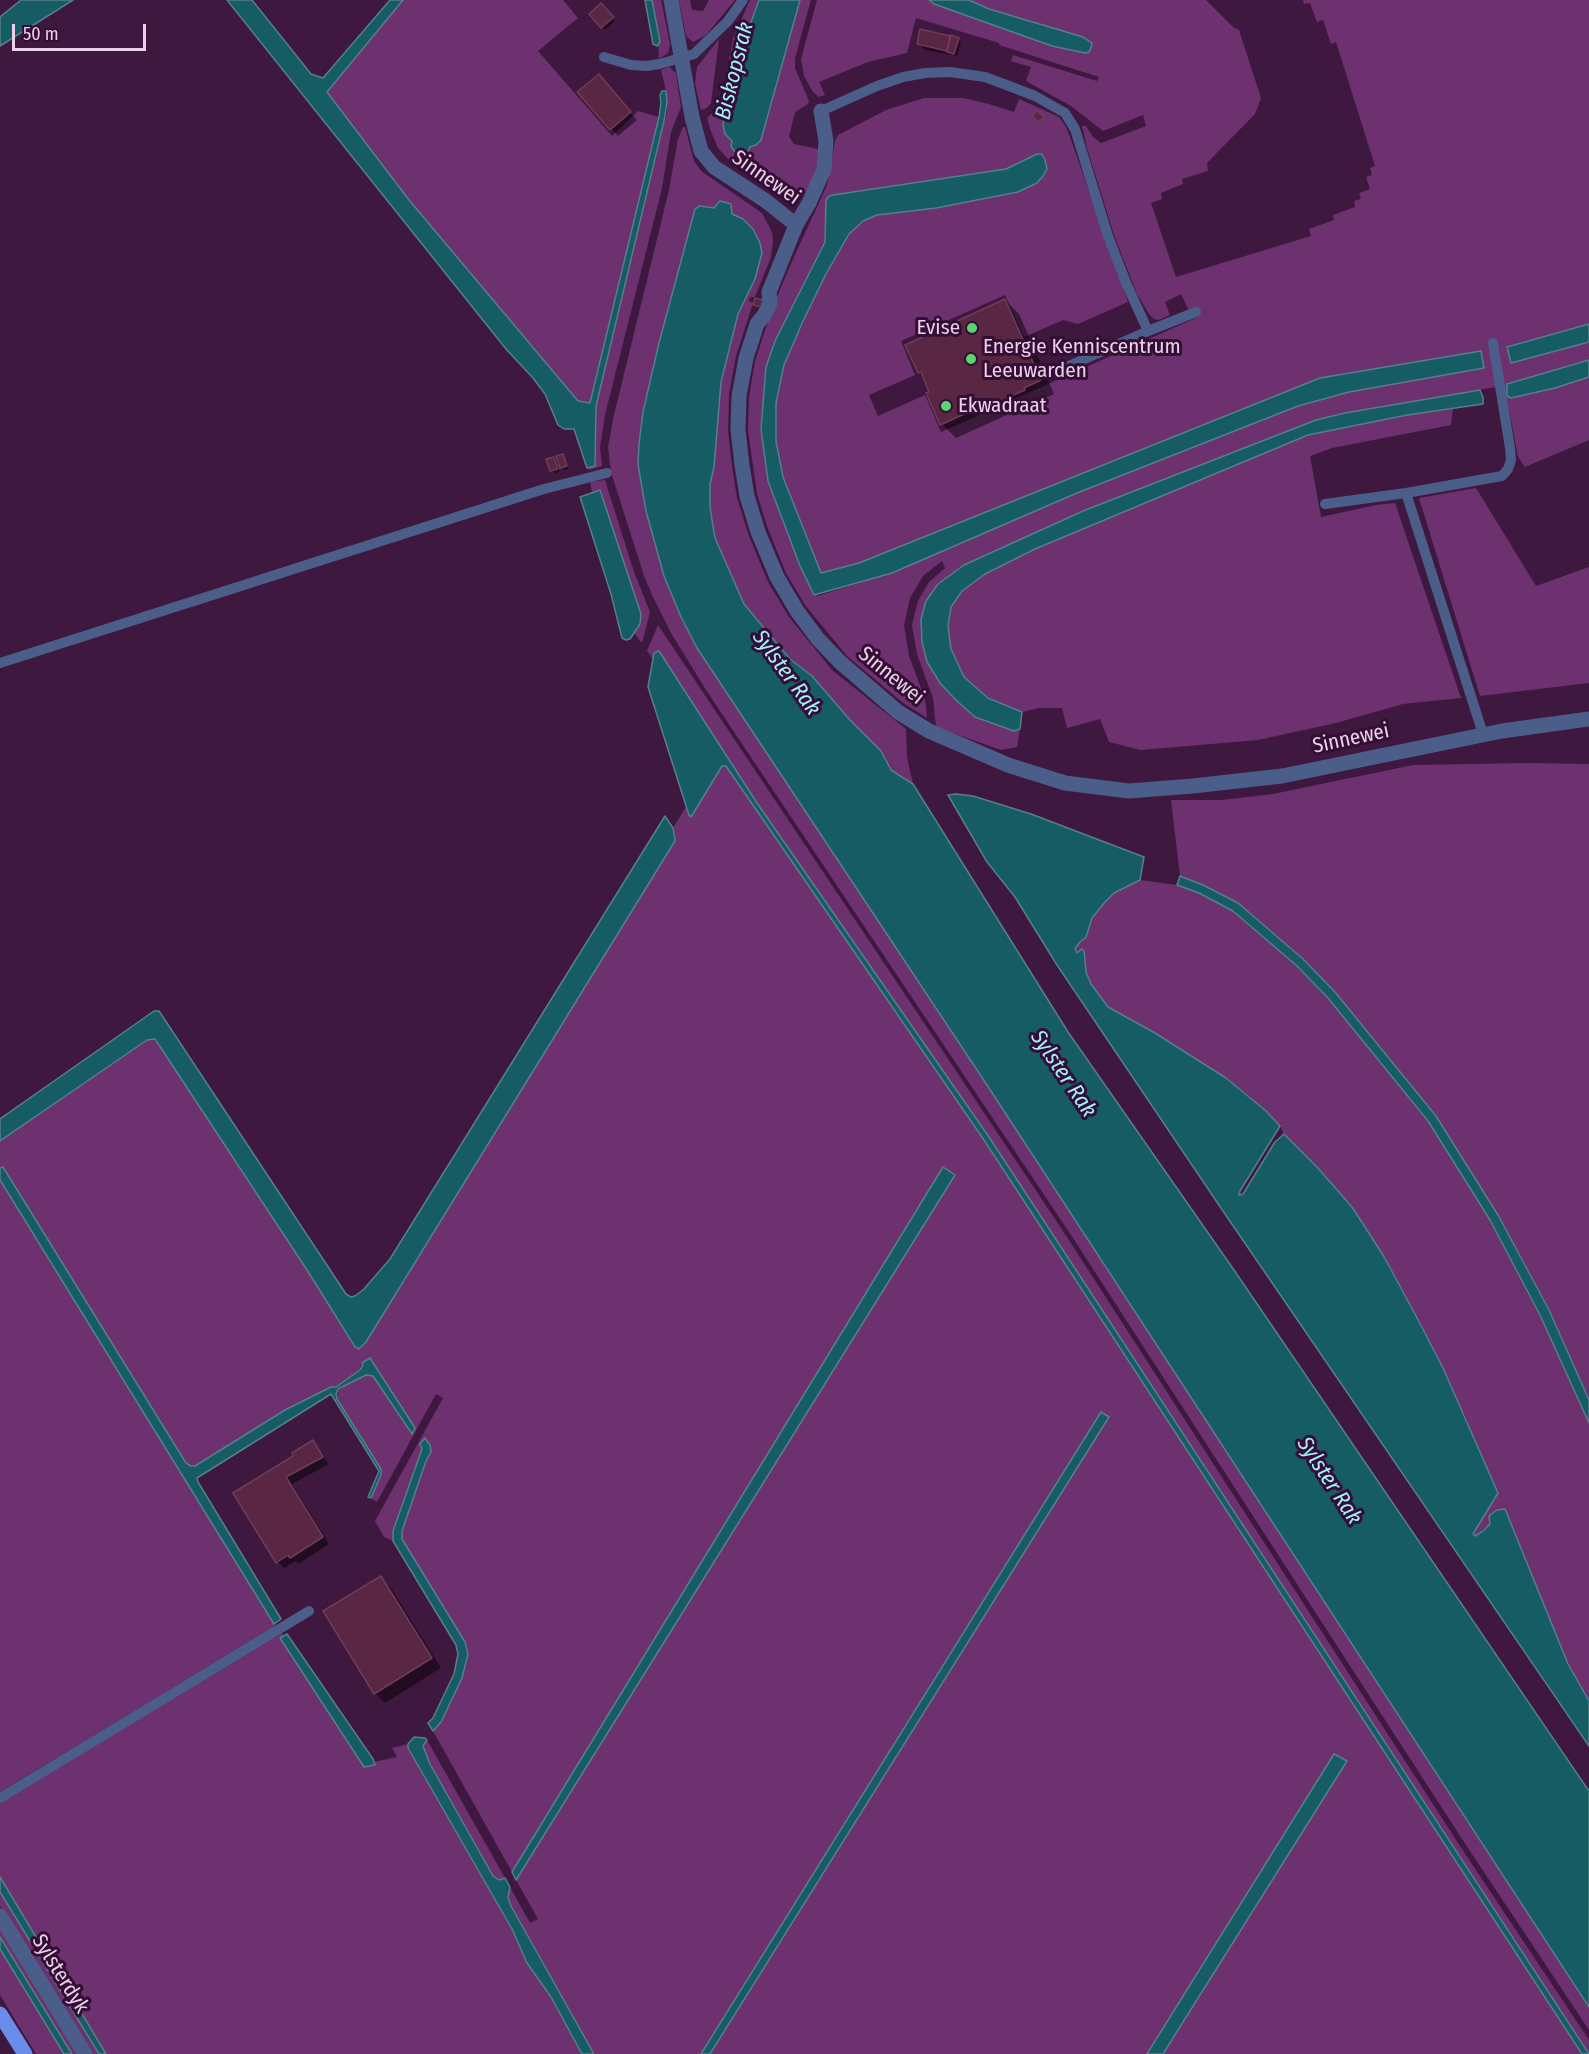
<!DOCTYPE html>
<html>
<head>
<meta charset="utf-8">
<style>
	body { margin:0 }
	#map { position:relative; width:1589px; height:2054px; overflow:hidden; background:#3f183f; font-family:"Fira Sans Condensed",sans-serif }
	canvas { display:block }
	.scale { position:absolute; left:12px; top:24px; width:134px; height:27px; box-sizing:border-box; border:3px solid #ead1e9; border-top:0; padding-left:8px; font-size:18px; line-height:21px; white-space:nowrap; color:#ead1e9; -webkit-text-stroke:4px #340e35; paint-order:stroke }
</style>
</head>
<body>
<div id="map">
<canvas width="1589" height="2054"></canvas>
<div class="scale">50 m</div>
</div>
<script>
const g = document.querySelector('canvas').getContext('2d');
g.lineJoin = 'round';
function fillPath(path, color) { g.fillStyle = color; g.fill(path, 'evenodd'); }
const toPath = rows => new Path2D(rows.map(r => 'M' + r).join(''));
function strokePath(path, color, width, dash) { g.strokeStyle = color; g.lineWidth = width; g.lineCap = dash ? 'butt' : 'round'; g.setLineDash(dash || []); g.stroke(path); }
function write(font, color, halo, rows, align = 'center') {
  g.font = font + ' "Fira Sans Condensed",sans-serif'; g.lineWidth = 6; g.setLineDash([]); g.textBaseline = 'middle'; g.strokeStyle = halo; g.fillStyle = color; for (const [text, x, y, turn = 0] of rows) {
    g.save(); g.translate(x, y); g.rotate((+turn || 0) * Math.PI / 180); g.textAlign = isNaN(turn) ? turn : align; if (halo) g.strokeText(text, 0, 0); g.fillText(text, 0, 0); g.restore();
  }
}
fillPath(toPath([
	[403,0,563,0,578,18,538,51,612,136,638,111,659,117,590,404,578,401,553,373,409,200,327,92],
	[652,0,661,0,670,44,668,53,659,59,658,45,660,42],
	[679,0,690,0,692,10,703,11,709,0,735,0,706,35,693,42,686,36],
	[750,0,759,0,735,67,723,124,750,147,767,121,800,0,811,0,795,58,795,68,809,101,808,104,795,112,789,137,794,144,818,149,818,167,812,182,803,195,797,199,728,159,718,148,710,129,707,118,721,105,733,38],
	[817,0,929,0,934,4,1052,46,1085,53,969,0,1206,0,1233,27,1239,30,1261,98,1255,114,1207,163,1208,171,1182,179,1183,184,1161,193,1162,199,1151,203,1176,277,1311,236,1309,229,1334,220,1333,215,1355,207,1354,201,1361,199,1359,193,1370,189,1366,177,1372,175,1370,168,1375,166,1336,42,1331,44,1323,20,1317,22,1310,3,1304,4,1303,0,1589,0,1589,324,1507,347,1511,362,1589,342,1589,360,1559,369,1555,388,1589,377,1589,440,1525,467,1518,457,1505,389,1496,387,1345,413,1316,420,1083,511,964,565,938,584,926,601,921,619,940,683,957,701,975,717,1014,731,1020,729,1017,747,1001,750,936,727,933,698,917,654,912,625,918,601,929,582,945,568,942,561,923,576,910,598,904,625,909,656,925,699,927,718,902,702,847,656,805,605,786,573,768,529,757,494,748,430,749,397,755,361,772,309,789,268,827,185,835,141,838,135,886,110,924,98,963,98,989,104,1014,112,1019,99,1059,117,1066,127,1070,137,1128,302,1078,324,1063,320,1024,337,1005,295,901,341,915,375,869,395,878,416,925,395,941,432,1198,317,1194,308,1189,311,1181,294,1165,302,1170,315,1159,320,1154,319,1149,314,1137,294,1114,235,1087,148,1082,126,1086,126,1093,137,1101,143,1146,126,1143,115,1103,131,1071,106,1026,81,1031,67,1011,61,1013,55,1097,81,1099,77,999,45,999,43,916,18,907,53,868,62,819,82,825,95,819,97,813,92,804,76,801,59],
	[1037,154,1018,192,936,208,877,215,863,221,849,234,826,274,803,321,784,365,776,403,776,441,783,477,821,573,859,563,1320,378,1481,351,1349,392,1298,406,1077,493,892,573,817,596,800,566,768,481,761,429,766,367,775,341,825,242,829,196,1006,169],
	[719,39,711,103,707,108,701,110,695,84,697,67],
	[669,67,676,73,681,107,671,132,662,188,605,415,600,447,602,466,589,470,589,467,595,465,596,406,667,111,666,91,661,70],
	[683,127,685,127,694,161,701,171,762,213,772,232,773,242,771,257,755,297,750,297,749,301,753,303,736,356,729,394,728,431,732,466,737,498,749,536,768,582,789,617,832,670,906,729,907,757,913,784,899,774,929,852,881,751,850,720,812,676,791,659,744,604,715,538,710,507,710,484,714,466,721,382,738,314,745,298,743,219,707,206,695,210,659,343,643,412,638,464,646,511,681,617,697,648,987,1085,1589,2007,1589,2030,1466,1845,1073,1238,706,690,671,633,653,597,644,576,611,472,608,447,614,415,669,190,678,139],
	[1453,409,1451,425,1332,448,1310,456,1321,517,1376,505,1395,503,1461,698,1403,704,1336,723,1258,740,1141,750,1109,742,1100,719,1067,728,1062,708,1039,708,1022,712,988,697,964,677,951,649,948,626,951,607,962,591,985,574,1035,549,1308,435,1407,415],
	[605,480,634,572,650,612,642,643,634,633,640,624,641,614,600,490,592,492,590,482],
	[1476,488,1536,586,1589,567,1589,683,1480,696,1419,498],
	[658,625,1063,1231,1460,1846,1589,2040,1589,2054,989,1137,757,803,659,652,654,653,653,659,647,651],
	[1529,763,1589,764,1589,1400,1549,1310,1498,1215,1436,1116,1335,992,1303,959,1238,903,1180,876,1171,800,1221,800,1273,794,1413,765],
	[722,766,726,766,984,1140,1582,2054,1163,2054,1346,1761,1334,1754,1147,2054,710,2054,1109,1417,1101,1412,701,2054,594,2054,511,1906,508,1891,510,1887,530,1923,538,1919,516,1880,955,1175,943,1168,512,1872,433,1731,441,1722,462,1678,468,1654,402,1539,402,1531,426,1461,431,1452,424,1439,420,1444,422,1449,393,1531,393,1541,384,1537,375,1521,443,1398,436,1394,377,1502,371,1498,381,1475,381,1469,337,1398,338,1390,366,1375,373,1376,411,1434,370,1358,362,1363,360,1369,352,1376,336,1387,331,1387,285,1410,195,1466,191,1467,186,1463,2,1167,0,1168,0,1141,147,1040,151,1038,155,1039,307,1270,354,1347,359,1349,366,1342,675,841,673,828,686,807,691,816],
	[1140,880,1177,885,1199,893,1233,911,1297,966,1328,998,1428,1122,1490,1220,1540,1315,1589,1423,1589,1701,1490,1524,1475,1536,1473,1534,1482,1516,1492,1504,1467,1420,1415,1314,1383,1255,1352,1207,1317,1167,1284,1134,1280,1126,1250,1097,1226,1078,1180,1048,1108,1007,1091,984,1086,972,1084,951,1077,953,1075,949,1080,942,1086,937,1088,926,1098,910,1114,893],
	[0,1180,274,1624,277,1625,0,1792],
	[282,1633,284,1636,281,1639,364,1767,375,1765,374,1762,397,1757,392,1748,408,1744,408,1748,512,1929,527,1963,551,1997,582,2054,106,2054,0,1877,0,1803],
	[427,1740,505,1878,499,1880,493,1876,430,1764,423,1746],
	[0,1892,99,2054,90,2054,0,1906],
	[0,1923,80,2054,72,2054,0,1937],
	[0,1949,64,2054,36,2054,0,1995]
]), '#6e316f');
const water = toPath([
	[21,0,73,0,0,46,0,17,21,0],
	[227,0,252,0,311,74,323,78,390,0,403,0,327,92,409,200,578,401,590,403,659,117,661,103,660,95,662,91,666,91,667,102,664,121,596,406,595,466,587,468,574,429,564,429,558,425,545,394,533,378,506,349,227,0],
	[645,0,652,0,660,42,657,46,653,44,645,0],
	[759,0,800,0,761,140,756,145,750,147,748,152,743,154,734,151,731,146,732,141,725,134,723,124,735,67,759,0],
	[929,0,969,0,989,9,1083,37,1092,43,1091,48,1089,52,1085,53,1052,46,934,4,929,0],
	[1037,154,1042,154,1045,160,1047,169,1043,176,1037,183,1018,192,936,208,877,215,863,221,849,234,826,274,803,321,784,365,776,403,776,441,783,477,821,573,859,563,1320,378,1481,351,1484,368,1349,392,1298,406,1077,493,892,573,814,595,800,566,768,481,761,429,766,367,775,341,825,242,826,200,829,196,833,195,1006,169,1037,154],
	[720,201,731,204,732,214,743,219,753,229,760,243,762,253,755,279,738,314,721,382,714,467,710,484,710,507,715,538,744,604,790,659,812,676,850,720,881,751,891,770,913,784,1068,1032,1234,1270,1589,1791,1589,2007,987,1085,697,648,681,617,664,576,646,511,638,464,639,444,643,412,659,343,695,209,700,206,714,208,720,201],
	[1589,324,1589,342,1511,363,1507,347,1589,324],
	[1589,360,1589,377,1555,388,1511,398,1507,396,1507,384,1589,360],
	[1480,390,1483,397,1483,404,1407,415,1308,435,1035,549,985,574,962,591,951,607,948,626,951,649,964,677,988,698,1022,712,1020,729,1014,731,975,717,957,701,940,683,927,662,922,642,921,619,926,601,938,584,964,565,1083,511,1316,420,1345,413,1480,390],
	[600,490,641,614,640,624,630,639,626,640,622,638,611,594,580,497,600,490],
	[659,651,757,803,989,1137,1589,2054,1582,2054,984,1140,726,766,722,766,691,817,689,815,648,687,654,653,659,651],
	[956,794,973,796,1031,814,1144,857,1140,880,1114,893,1105,902,1092,918,1086,937,1080,942,1075,949,1077,953,1082,949,1084,951,1086,972,1091,984,1108,1007,1155,1033,1226,1078,1266,1111,1280,1126,1240,1191,1239,1195,1243,1194,1275,1142,1284,1134,1317,1167,1352,1207,1383,1255,1415,1314,1443,1368,1498,1493,1473,1534,1475,1536,1483,1531,1490,1524,1489,1516,1497,1510,1505,1509,1568,1664,1589,1701,1589,1746,1225,1214,1057,965,1015,897,987,862,948,795,956,794],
	[665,816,673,828,675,841,366,1342,359,1349,355,1347,307,1270,155,1039,147,1040,0,1141,0,1119,154,1011,159,1011,346,1294,351,1297,355,1296,364,1289,390,1259,665,816],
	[1180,876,1203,885,1238,903,1303,959,1335,992,1436,1116,1498,1215,1549,1310,1589,1400,1589,1423,1540,1315,1490,1220,1428,1121,1328,998,1297,966,1233,911,1199,893,1177,885,1180,876],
	[3,1167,186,1463,191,1466,195,1466,285,1410,331,1387,336,1387,360,1370,363,1365,362,1363,370,1358,415,1428,412,1434,373,1376,366,1375,338,1389,336,1394,337,1399,381,1469,381,1475,371,1498,368,1497,379,1471,331,1394,197,1478,198,1482,281,1619,274,1624,0,1180,0,1168,3,1167],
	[943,1167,955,1175,516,1880,512,1872,943,1167],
	[1101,1412,1109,1417,710,2054,701,2054,1101,1412],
	[425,1438,430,1445,431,1452,426,1461,402,1531,402,1539,465,1642,468,1654,462,1678,441,1722,433,1731,428,1723,433,1718,454,1674,458,1654,456,1645,393,1541,393,1531,422,1449,420,1444,425,1438],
	[287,1634,373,1759,375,1765,364,1767,280,1638,287,1634],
	[414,1737,425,1738,427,1740,423,1746,430,1764,493,1876,499,1880,505,1878,510,1887,508,1897,511,1906,594,2054,582,2054,551,1997,527,1963,512,1929,408,1748,408,1744,414,1737],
	[1334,1754,1347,1761,1163,2054,1147,2054,1334,1754],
	[0,1877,106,2054,99,2054,0,1892,0,1877],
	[0,1937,72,2054,64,2054,0,1949,0,1937]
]);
fillPath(water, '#165c64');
strokePath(water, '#567f8c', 1.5);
fillPath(toPath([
	[601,5,615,21,605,30,591,14],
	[949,37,951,39,958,39,961,42,957,56,925,50,918,43],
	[605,83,637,120,618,136,579,92],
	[1005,300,1019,314,1054,394,1037,402,1038,404,1013,416,1011,413,956,438,942,424,931,393,925,379,919,373],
	[563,455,569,469,564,470,557,464,560,472,555,473,552,470,554,458,560,465],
	[313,1442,329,1464,292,1484,329,1544,298,1564,296,1561,284,1568,278,1562,235,1493,294,1457],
	[380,1577,391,1588,441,1668,385,1703,375,1693]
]), '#0007');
const building = toPath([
	[601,3,614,17,601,28,589,14,601,3],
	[920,29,950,36,947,51,917,44,920,29],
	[951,35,959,38,954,54,947,52,951,35],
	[599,74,631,112,610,130,577,92,599,74],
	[1037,111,1044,117,1039,122,1032,116,1037,111],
	[755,298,763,300,761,307,753,305,755,298],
	[1005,299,1041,380,1024,388,1025,390,997,402,996,400,940,425,926,393,929,392,921,372,918,373,905,345,1005,299],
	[563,454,567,466,560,468,556,456,563,454],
	[554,457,558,469,550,471,546,459,554,457],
	[313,1440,323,1457,286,1477,323,1537,290,1558,288,1555,276,1563,233,1493,293,1456,292,1453,313,1440],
	[381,1576,432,1658,374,1694,323,1611,381,1576]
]);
fillPath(building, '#592643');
strokePath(building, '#703c58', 1.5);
strokePath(toPath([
	[604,57,631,65,646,66,660,64,694,54,728,21,743,0],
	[821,111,877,86,903,77,925,73,950,72,985,77,1009,86,1035,96,1065,113,1075,129,1108,236,1127,285,1148,331,1053,373],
	[1148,331,1196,312],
	[1406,493,1483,734],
	[1325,504,1406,493,1502,476,1508,469,1511,460,1510,448,1493,343],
	[0,663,544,489,607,473],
	[0,1798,309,1611]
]), '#4b5d89', 10);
strokePath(toPath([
	[671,0,692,117,701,151,714,167,766,201,796,225],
	[821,111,826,141,824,169,809,203,796,225,769,292,770,303,765,314,757,324,746,358,739,396,738,430,742,465,747,496,758,532,777,577,797,611,818,639,840,662,898,712,929,731,1008,765,1065,783,1129,791,1193,786,1282,776,1502,731,1589,719],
	[0,1916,85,2054]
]), '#4b5d89', 15);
strokePath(toPath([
	[0,2014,25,2054]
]), '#6a8de9', 15);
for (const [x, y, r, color] of [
	[972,328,6,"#59d56f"],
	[971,359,6,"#59d56f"],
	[946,406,6,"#59d56f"]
]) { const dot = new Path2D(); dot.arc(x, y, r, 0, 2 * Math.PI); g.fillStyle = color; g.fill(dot); strokePath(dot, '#340e35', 2); }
write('21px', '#ead1e9', '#340e35', [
	["Sinnewei",766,178,35],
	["Sinnewei",891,676,39],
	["Sinnewei",1351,739,-12],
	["Sylsterdyk",60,1974,58]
]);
write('21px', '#ead1e9', '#340e35', [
	["Evise",960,328,"right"],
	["Energie Kenniscentrum",983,347],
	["Leeuwarden",983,371],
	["Ekwadraat",958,406]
], 'left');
write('italic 22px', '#a2f2fd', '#340e35', [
	["Biskopsrak",735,71,-76],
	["Sylster Rak",786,673,54],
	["Sylster Rak",1063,1074,56],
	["Sylster Rak",1329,1481,57]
]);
</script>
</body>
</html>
